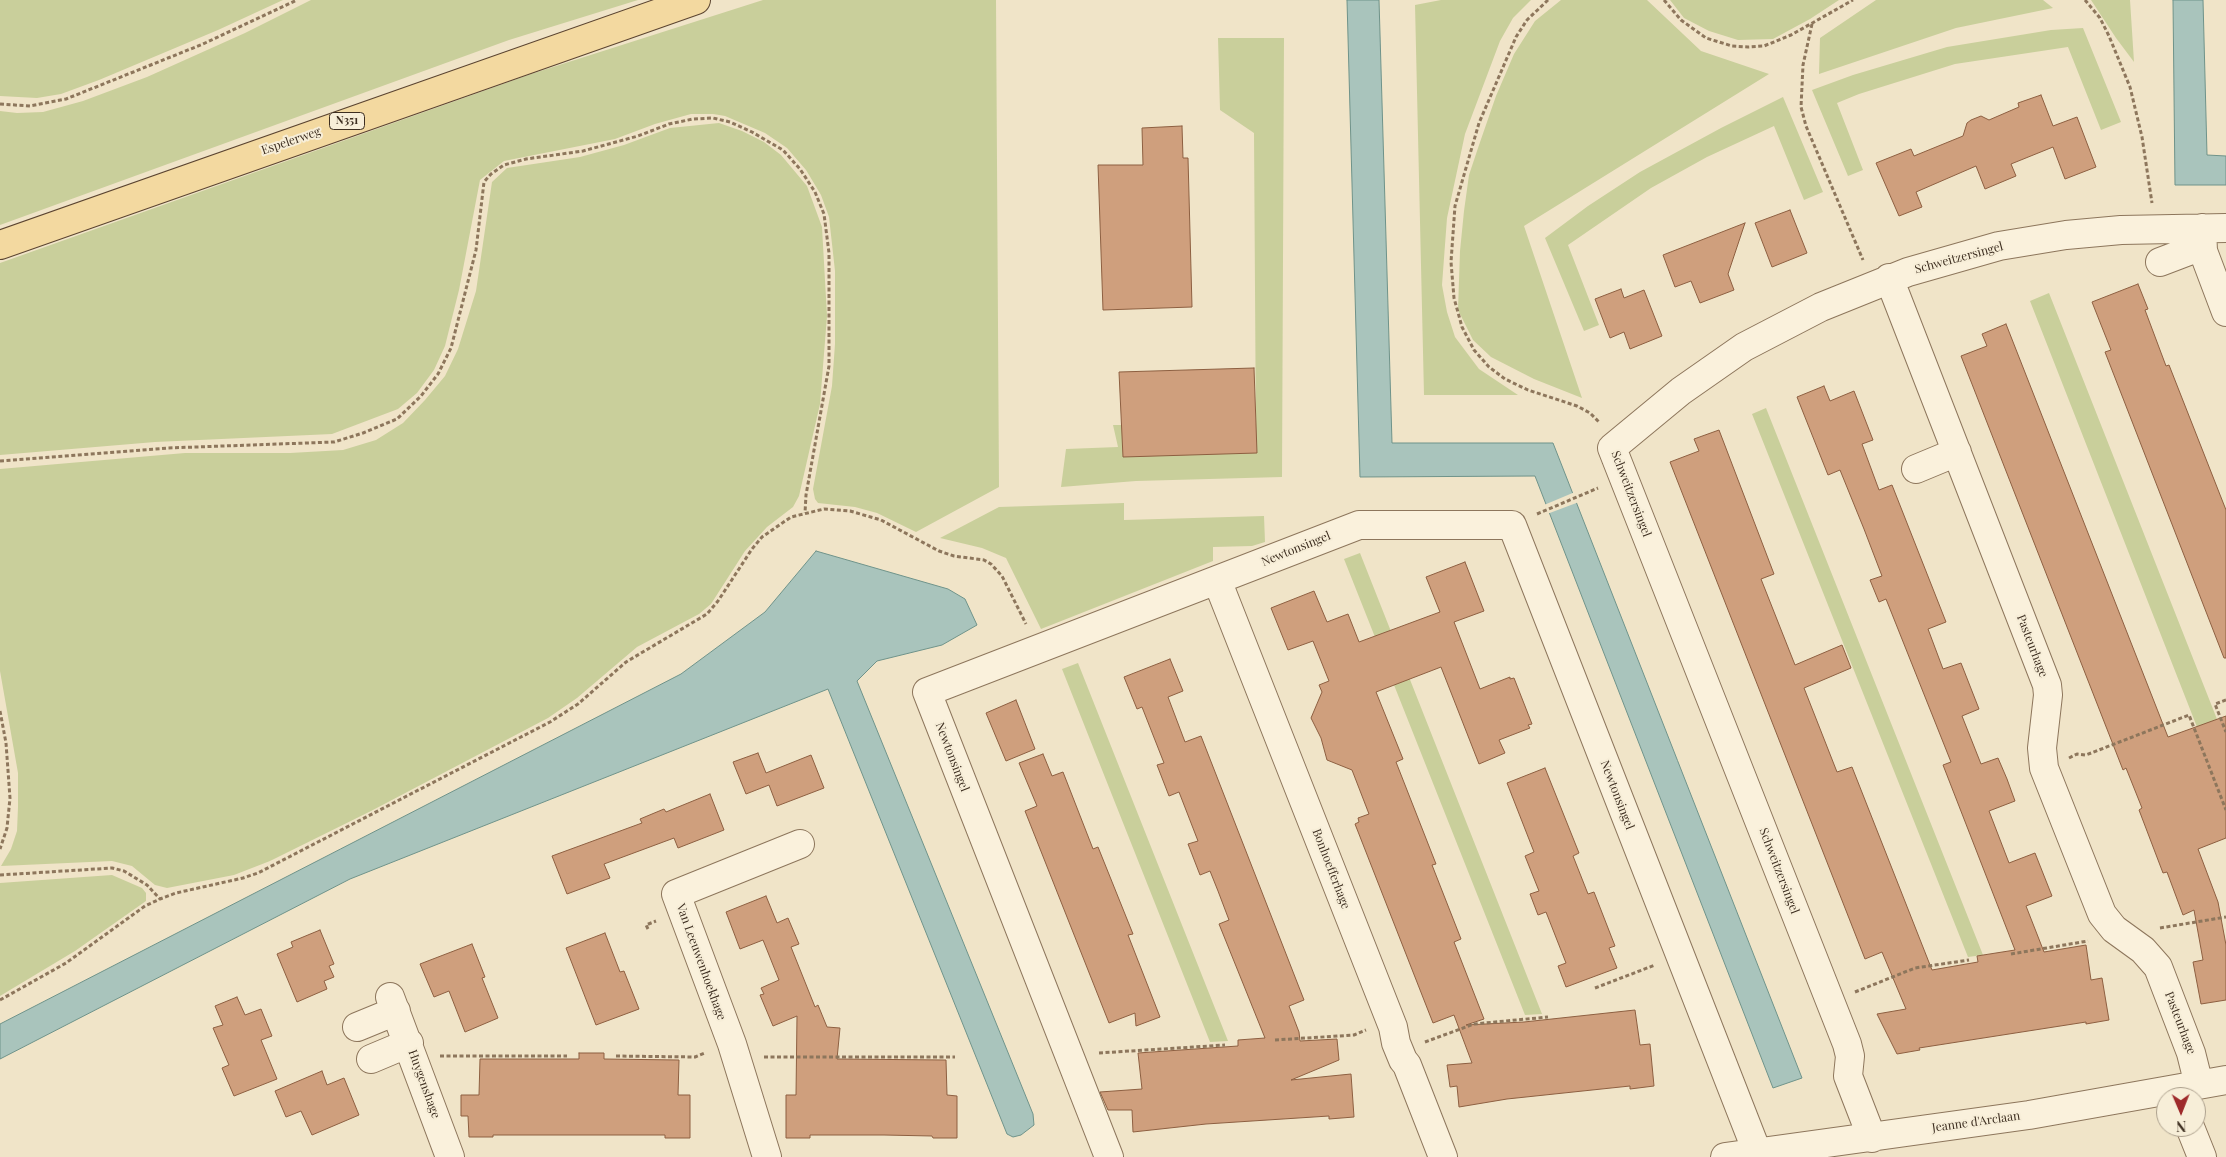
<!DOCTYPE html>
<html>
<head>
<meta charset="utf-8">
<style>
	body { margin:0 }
	#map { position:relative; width:2226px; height:1157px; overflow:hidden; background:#f0e4c8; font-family:"Playfair Display",serif }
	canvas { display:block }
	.north { position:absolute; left:2156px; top:1087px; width:50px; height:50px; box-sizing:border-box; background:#f7eed8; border:1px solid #ada18e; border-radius:50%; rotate:179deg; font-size:14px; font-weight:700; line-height:20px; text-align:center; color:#3d2e20 }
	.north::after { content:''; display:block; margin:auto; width:18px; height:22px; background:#9e2a2b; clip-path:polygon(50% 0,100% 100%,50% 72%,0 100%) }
</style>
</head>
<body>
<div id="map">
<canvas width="2226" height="1157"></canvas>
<div class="north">N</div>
</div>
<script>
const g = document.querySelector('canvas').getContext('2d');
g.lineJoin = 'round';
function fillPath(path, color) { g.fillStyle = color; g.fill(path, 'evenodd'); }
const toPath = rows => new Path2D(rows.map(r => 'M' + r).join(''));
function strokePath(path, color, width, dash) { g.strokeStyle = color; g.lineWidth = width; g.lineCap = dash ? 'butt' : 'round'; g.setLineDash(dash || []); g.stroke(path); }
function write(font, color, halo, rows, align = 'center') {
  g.font = font + ' "Playfair Display",serif'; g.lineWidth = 4; g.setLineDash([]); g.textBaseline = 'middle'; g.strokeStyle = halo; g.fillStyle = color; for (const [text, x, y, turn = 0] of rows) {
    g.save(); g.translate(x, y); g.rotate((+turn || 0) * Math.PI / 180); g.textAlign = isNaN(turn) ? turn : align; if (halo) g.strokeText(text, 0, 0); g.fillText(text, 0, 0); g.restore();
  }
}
fillPath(toPath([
	[0,0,283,0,218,30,99,80,61,94,37,98,0,96],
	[311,0,638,0,509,40,0,225,0,111,17,113,43,112,83,101,147,77,245,33],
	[763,0,996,0,999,487,916,532,877,513,855,507,818,503,815,499,813,489,832,386,835,344,835,271,829,217,821,195,806,170,787,148,765,133,725,116,713,114,691,114,655,124,615,139,504,161,480,180,459,290,445,346,434,370,417,393,398,409,332,434,155,442,0,455,0,263,531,74],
	[1441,0,1531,0,1513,18,1500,41,1465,134,1447,218,1442,285,1447,312,1455,337,1479,369,1518,395,1424,395,1415,5],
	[1561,0,1647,0,1701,51,1769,74,1524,226,1582,398,1534,379,1491,357,1473,340,1458,310,1460,251,1464,211,1469,175,1478,148,1496,96,1514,54,1535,21],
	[1670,0,1839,0,1810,19,1773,39,1738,40,1709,31,1684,18],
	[1876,0,2043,0,2053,8,1956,28,1819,74,1820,38],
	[2091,0,2130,0,2134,62,2116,38],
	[2083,28,2121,122,2101,130,2068,47,1955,64,1859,94,1837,103,1863,170,1848,176,1812,90,1853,75,1947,47,2051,30],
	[1218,38,1284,38,1282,477,1136,481,1061,487,1066,449,1118,447,1113,425,1227,425,1256,444,1254,133,1220,110],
	[1783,97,1823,192,1804,200,1774,126,1707,157,1651,188,1568,245,1599,325,1584,331,1545,238,1588,206,1640,172,1721,128],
	[719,123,742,131,764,142,781,155,807,186,822,227,827,316,820,404,799,496,793,507,767,527,745,551,711,604,699,614,637,647,577,698,548,718,371,811,270,861,234,875,167,888,155,885,132,866,112,861,1,866,11,849,17,831,18,807,18,773,0,671,0,469,185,453,290,453,343,450,376,440,403,423,425,400,445,376,458,349,476,291,492,182,507,168,580,157,624,145,670,128],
	[2049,293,2226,742,2226,801,2030,301],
	[1766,408,1983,955,1968,957,1752,414],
	[1124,503,1124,520,1264,516,1265,542,1252,546,1213,547,1213,561,1041,629,1006,558,982,548,940,538,999,507],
	[1360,553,1542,1014,1525,1015,1344,559],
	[1078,663,1228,1041,1210,1042,1062,669],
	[112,875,142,888,146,893,146,901,75,951,0,996,0,883]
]), '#c9cf9b');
const water = toPath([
	[1347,0,1379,0,1392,443,1553,443,1802,1078,1773,1088,1535,476,1360,477,1347,0],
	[2173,0,2203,0,2207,155,2226,156,2226,185,2175,185,2173,0],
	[816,551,948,589,965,599,977,625,942,645,877,661,857,681,1033,1114,1034,1125,1021,1135,1013,1137,1007,1134,828,689,350,879,0,1059,0,1024,681,674,765,612,816,551]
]);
fillPath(water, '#a9c4bc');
strokePath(water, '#6f938a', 1);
fillPath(toPath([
	[1575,492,1579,502,1547,514,1544,505]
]), '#f0e4c8');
const building = toPath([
	[2041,95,2053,126,2077,117,2096,167,2065,179,2053,147,2011,164,2016,176,1985,189,1976,166,1916,192,1922,207,1899,216,1876,163,1911,149,1914,156,1963,136,1967,123,1971,120,1981,116,1989,120,2019,107,2018,103,2041,95],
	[1182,126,1183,158,1188,158,1192,307,1103,310,1098,165,1143,165,1142,128,1182,126],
	[1790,210,1807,253,1772,267,1755,223,1790,210],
	[1745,223,1728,274,1734,290,1700,303,1691,281,1675,287,1663,255,1745,223],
	[2138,284,2148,309,2145,310,2166,366,2169,365,2226,510,2226,658,2224,658,2105,352,2111,350,2092,302,2138,284],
	[1621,289,1624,298,1644,290,1662,336,1630,349,1624,332,1610,338,1595,299,1621,289],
	[2006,324,2168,737,2226,716,2226,838,2198,849,2218,902,2226,945,2226,1000,2201,1004,2193,962,2203,960,2194,910,2183,915,2167,872,2163,873,2139,810,2142,808,2126,768,2123,770,1961,356,1987,346,1982,334,2006,324],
	[1254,368,1257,453,1123,457,1119,372,1254,368],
	[1824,386,1830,401,1854,391,1873,440,1862,444,1879,490,1892,485,1946,622,1928,629,1943,669,1961,663,1979,709,1962,716,1981,764,1998,758,2007,779,2015,801,1989,811,2009,863,2035,853,2052,896,2026,906,2044,952,2086,945,2091,980,2102,978,2109,1020,2086,1024,2086,1022,1919,1048,1920,1050,1897,1054,1877,1014,1906,1009,1882,952,1865,959,1670,462,1699,451,1694,439,1719,430,1774,574,1761,579,1795,665,1842,645,1851,668,1804,688,1837,772,1852,767,1932,970,1978,962,1977,956,2015,950,1943,765,1951,762,1886,599,1879,602,1870,580,1882,576,1864,529,1840,470,1828,475,1797,397,1824,386],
	[1465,562,1484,611,1454,622,1480,689,1510,677,1510,679,1514,678,1532,724,1528,725,1530,728,1499,740,1505,753,1479,764,1441,667,1376,692,1403,759,1396,762,1436,864,1432,865,1461,939,1454,942,1484,1019,1466,1025,1524,1022,1635,1010,1640,1045,1650,1044,1654,1086,1630,1089,1630,1086,1507,1099,1459,1107,1457,1086,1450,1087,1447,1065,1472,1063,1454,1015,1433,1023,1355,824,1359,822,1358,818,1369,814,1352,770,1327,760,1321,738,1311,718,1322,692,1319,685,1329,681,1313,641,1288,650,1271,608,1314,591,1327,622,1348,614,1359,642,1440,612,1426,577,1465,562],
	[1170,659,1183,691,1168,697,1185,742,1201,736,1304,1000,1289,1006,1299,1032,1300,1041,1337,1039,1339,1060,1291,1080,1351,1074,1354,1117,1329,1119,1329,1116,1206,1124,1133,1132,1132,1110,1108,1110,1100,1092,1142,1089,1138,1053,1238,1046,1238,1040,1265,1038,1219,924,1229,920,1218,891,1210,871,1200,875,1188,844,1198,841,1179,792,1169,796,1157,765,1164,763,1142,707,1137,709,1124,677,1170,659],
	[1016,700,1035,749,1006,761,986,713,1016,700],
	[758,753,766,773,811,755,824,788,777,806,769,785,746,794,733,762,758,753],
	[1043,754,1052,776,1063,772,1093,849,1098,847,1133,934,1128,935,1160,1017,1136,1026,1135,1013,1109,1023,1025,811,1037,806,1019,763,1043,754],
	[1545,768,1579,853,1573,856,1588,894,1594,892,1615,946,1609,948,1617,968,1566,987,1558,966,1566,963,1546,912,1538,915,1530,894,1539,891,1525,856,1534,852,1507,783,1545,768],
	[710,794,724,830,678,848,674,838,604,864,610,878,567,894,552,856,642,823,640,819,664,809,666,812,710,794],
	[766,896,777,923,788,918,799,944,791,947,815,1007,818,1005,827,1027,840,1028,837,1059,946,1060,947,1095,957,1096,957,1138,933,1138,932,1136,884,1135,810,1135,810,1138,786,1138,786,1095,796,1095,797,1016,773,1026,760,995,764,994,761,988,779,980,763,940,740,949,726,912,766,896],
	[320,930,334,964,329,966,334,977,324,981,327,989,297,1002,277,954,293,947,291,942,320,930],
	[605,933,620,972,624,971,639,1009,596,1025,566,948,605,933],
	[472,944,485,977,482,978,498,1018,465,1032,449,991,434,997,420,964,472,944],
	[237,997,245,1015,261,1009,272,1036,261,1040,277,1079,234,1096,222,1068,229,1065,213,1028,223,1025,215,1006,237,997],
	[579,1053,604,1053,604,1059,679,1060,678,1095,690,1095,690,1138,665,1138,665,1135,493,1135,493,1137,469,1137,468,1116,461,1116,461,1095,479,1095,480,1059,579,1059,579,1053],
	[322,1071,327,1085,344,1078,359,1115,312,1135,301,1111,286,1117,275,1091,322,1071]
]);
fillPath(building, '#cf9f7d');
strokePath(building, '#8d5f41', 1);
const minor = toPath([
	[2202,228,2203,251,2226,312],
	[2160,262,2202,246],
	[1889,278,2047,685,2048,695,2042,748,2044,768,2102,914,2114,929,2143,950,2158,967,2191,1053,2199,1085],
	[1916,469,1957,452],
	[1217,580,1393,1027,1396,1043,1403,1060,1407,1065,1443,1157],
	[390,997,450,1157],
	[357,1027,396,1011],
	[371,1059,409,1043],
	[2190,1127,2202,1157],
	[1872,1138,1848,1076,1850,1056,1847,1044,1612,448,1681,391,1744,347,1821,307,1908,272,1999,246,2066,235,2121,230,2226,228],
	[767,1157,732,1044,676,894,800,844],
	[1109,1157,927,692,1359,525,1512,525,1759,1157],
	[1725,1157,2029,1115,2226,1080]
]);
const major = toPath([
	[0,245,696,0]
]);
strokePath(minor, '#8d765c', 30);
strokePath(major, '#5b4430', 30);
strokePath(toPath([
	[1548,0,1527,20,1516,37,1479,123,1455,206,1451,262,1454,298,1462,327,1474,350,1489,367,1505,379,1528,390,1577,406,1590,413,1600,423],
	[1664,0,1681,20,1706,38,1732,46,1748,47,1764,46,1791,35,1853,0],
	[2085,0,2100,18,2109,36,2130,87,2142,137,2152,203],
	[1812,24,1803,65,1801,107,1806,126,1863,260],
	[0,104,30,106,66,99,203,44,297,0],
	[0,461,168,448,334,442,363,433,397,419,421,396,438,374,451,348,476,250,484,182,491,174,504,165,526,159,583,151,638,136,669,124,693,119,713,118,730,122,752,132,783,150,800,169,815,192,824,214,829,253,829,366,806,495,805,513],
	[1537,514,1598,488],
	[2226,700,2215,704,2226,732],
	[0,711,6,743,10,798,7,828,0,849],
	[2069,758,2077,754,2086,755,2189,715,2226,810],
	[0,875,112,868,124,871,147,885,160,899],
	[2160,928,2226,917],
	[648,929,646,925,656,921],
	[2011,954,2088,941],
	[1595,988,1655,965],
	[1855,992,1915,968,1969,960],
	[0,1000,66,963,145,906,160,899,176,893,243,878,258,873,550,722,578,704,626,662,707,614,718,601,752,549,762,537,791,517,824,509,850,511,881,520,939,551,954,556,984,560,991,564,1002,576,1026,624],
	[1275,1040,1354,1035,1366,1030],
	[1425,1042,1474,1024,1548,1017],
	[1099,1053,1225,1045],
	[440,1056,567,1056],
	[616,1056,695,1057,705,1053],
	[764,1057,955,1057]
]), '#8d765c', 3, [4, 2.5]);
strokePath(minor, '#faf1dc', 28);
strokePath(major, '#f3d9a0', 28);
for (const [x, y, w] of [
	[347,121,35]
]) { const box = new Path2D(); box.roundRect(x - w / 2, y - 8.5, w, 17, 4); g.fillStyle = '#f7eed8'; g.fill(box); strokePath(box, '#3d2e20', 1); }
write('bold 11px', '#3d2e20', null, [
	["N351",347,121]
]);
write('12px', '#3d2e20', '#f7eed8', [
	["Espelerweg",291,141,-19],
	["Schweitzersingel",1959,258,-15],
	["Schweitzersingel",1631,494,69],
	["Newtonsingel",1296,549,-22],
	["Pasteurhage",2032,646,69],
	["Newtonsingel",952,757,69],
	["Newtonsingel",1617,795,69],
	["Bonhoefferhage",1331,869,69],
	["Schweitzersingel",1779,871,69],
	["Van Leeuwenhoekhage",701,962,70],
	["Pasteurhage",2180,1023,69],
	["Huygenshage",424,1084,70],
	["Jeanne d'Arclaan",1976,1122,-8]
]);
</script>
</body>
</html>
